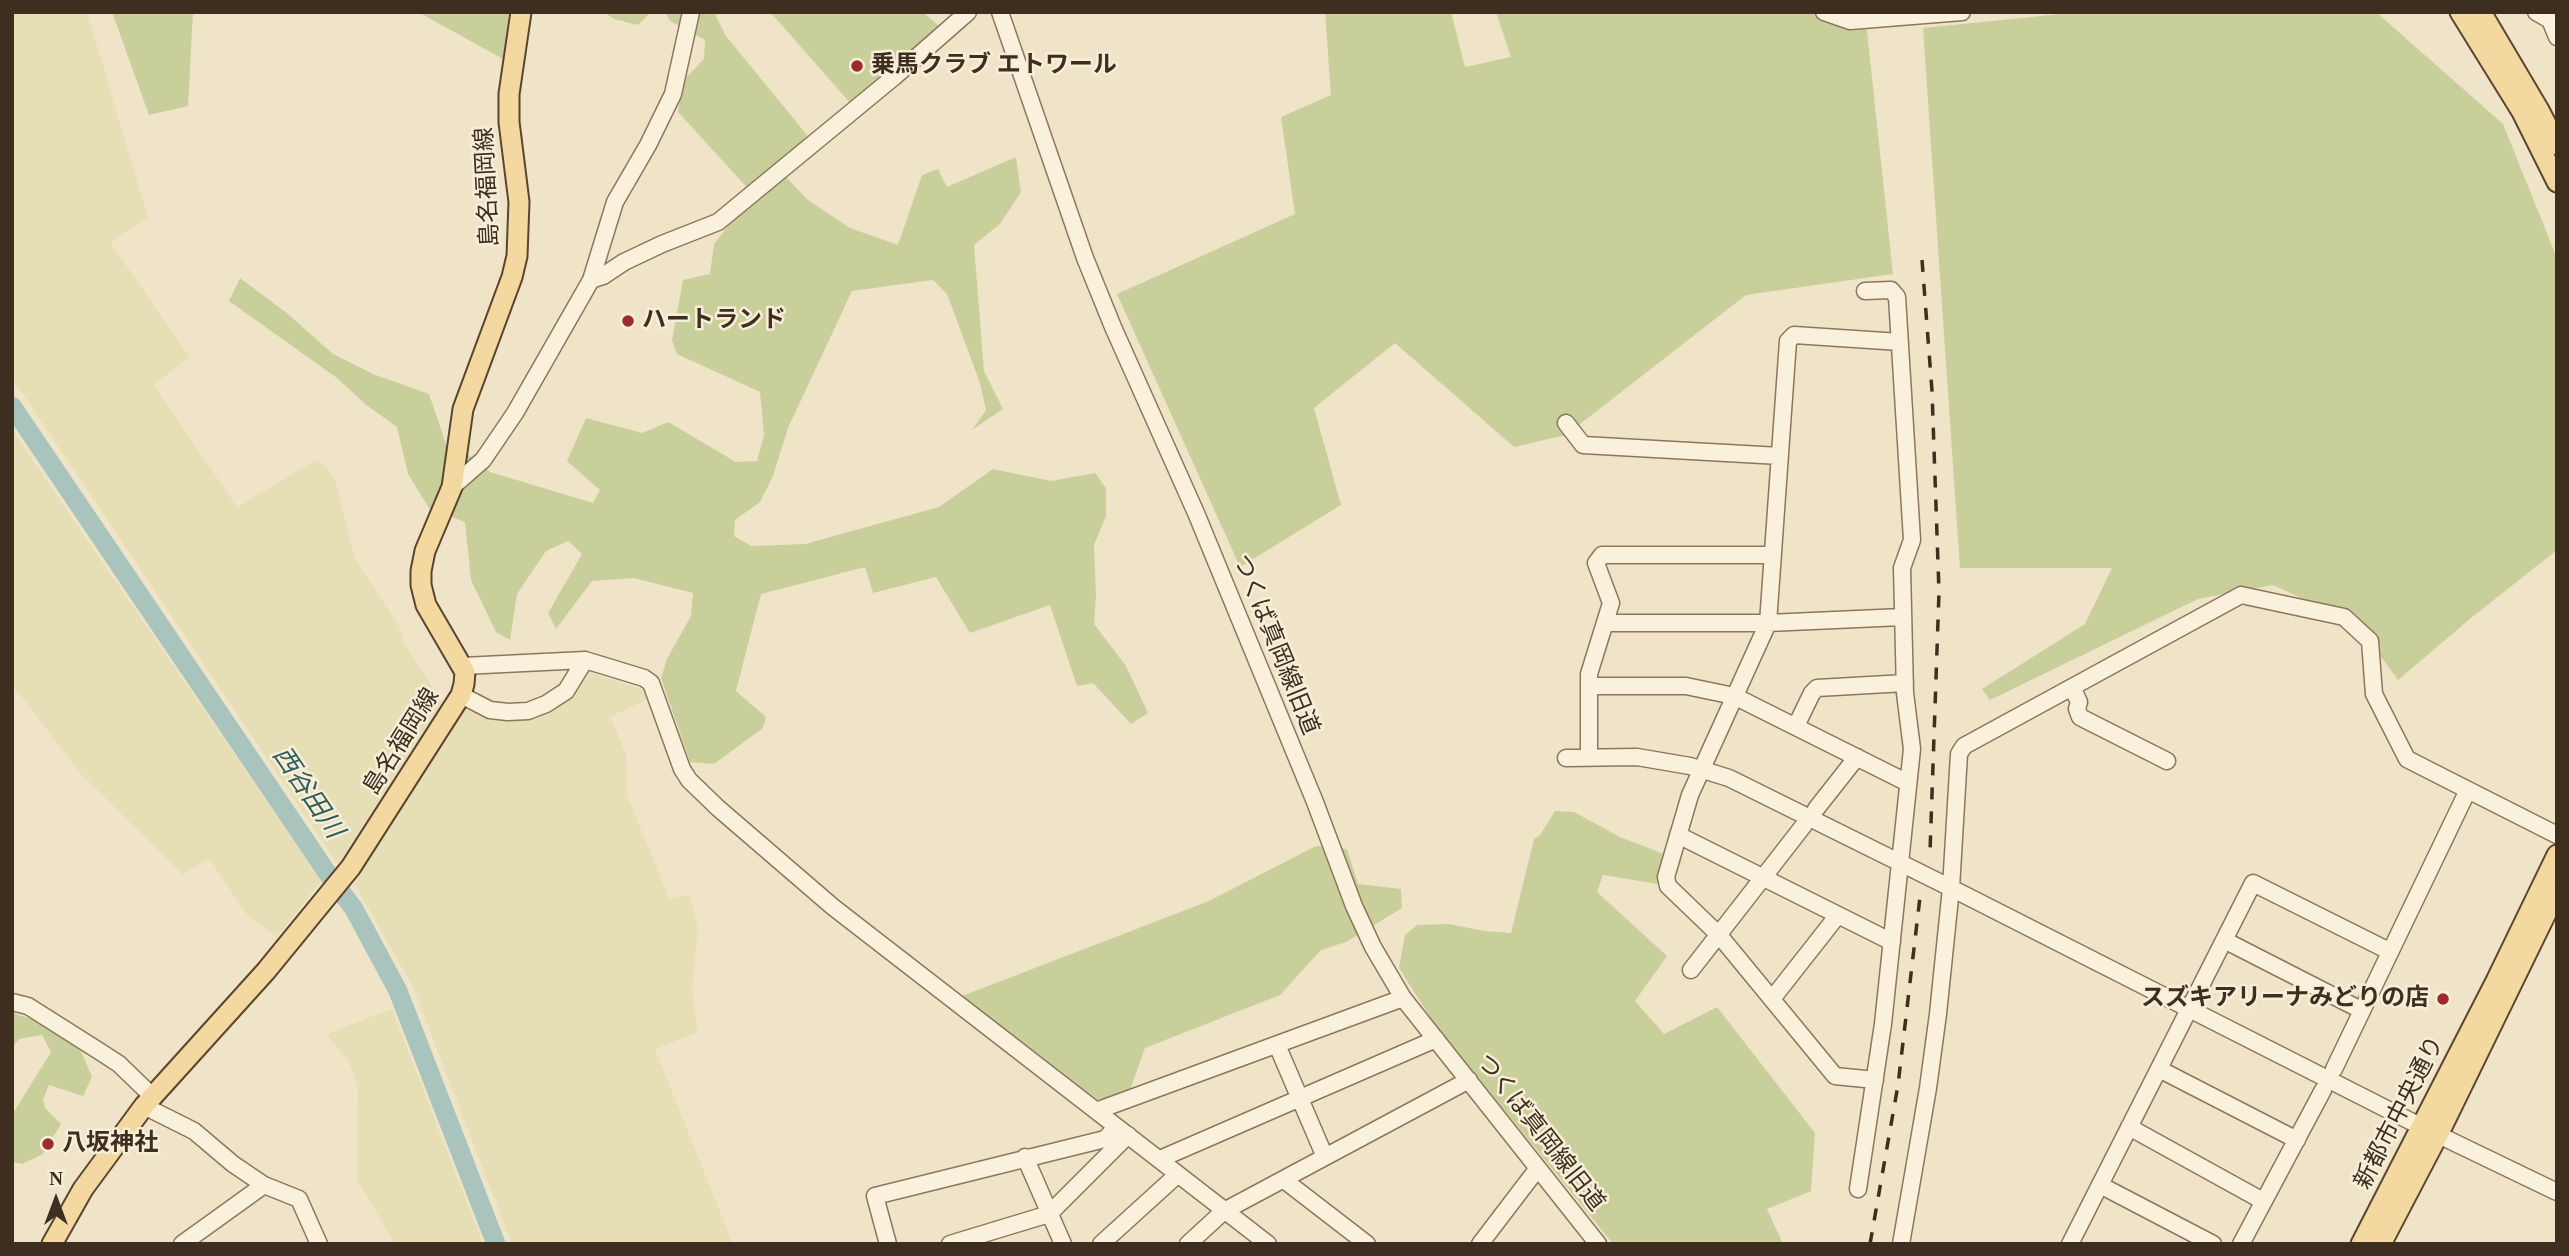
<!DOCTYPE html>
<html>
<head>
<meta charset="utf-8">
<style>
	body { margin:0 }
	#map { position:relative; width:2569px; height:1256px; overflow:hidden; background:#f0e4c8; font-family:"Times New Roman",serif }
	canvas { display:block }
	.frame { position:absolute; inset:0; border:14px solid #3d2e20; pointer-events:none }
	.north { position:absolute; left:21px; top:1165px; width:70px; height:70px; -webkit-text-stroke:5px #f7eed8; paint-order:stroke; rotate:0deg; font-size:19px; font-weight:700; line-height:28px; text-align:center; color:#3d2e20 }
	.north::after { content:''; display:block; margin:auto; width:24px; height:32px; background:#3d2e20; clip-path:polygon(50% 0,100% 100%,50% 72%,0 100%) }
</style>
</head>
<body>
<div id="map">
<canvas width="2569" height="1256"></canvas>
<div class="frame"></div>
<div class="north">N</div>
</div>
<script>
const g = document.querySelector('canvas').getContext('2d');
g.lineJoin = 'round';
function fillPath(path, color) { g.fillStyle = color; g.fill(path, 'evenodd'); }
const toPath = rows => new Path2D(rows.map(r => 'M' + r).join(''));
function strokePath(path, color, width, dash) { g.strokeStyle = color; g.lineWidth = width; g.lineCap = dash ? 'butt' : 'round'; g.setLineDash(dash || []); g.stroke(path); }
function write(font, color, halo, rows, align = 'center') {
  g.font = font + ' "Times New Roman","Noto Sans JP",serif'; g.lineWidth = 5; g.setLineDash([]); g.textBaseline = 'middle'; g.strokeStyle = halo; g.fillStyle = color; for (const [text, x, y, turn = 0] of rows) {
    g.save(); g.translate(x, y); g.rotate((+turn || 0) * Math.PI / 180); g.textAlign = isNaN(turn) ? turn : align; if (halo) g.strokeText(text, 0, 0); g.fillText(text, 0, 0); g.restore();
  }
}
fillPath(toPath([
	[12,12,87,12,148,218,110,242,190,358,153,384,237,507,317,459,325,466,335,481,355,559,400,628,404,643,442,702,338,864,12,378],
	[12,430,321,881,277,937,247,915,209,858,183,875,80,773,12,684],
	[588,672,642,689,648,699,610,717,626,754,627,795,669,899,690,895,698,928,692,991,698,1032,655,1049,733,1244,512,1244,413,987,355,884,367,856,466,705,489,720,536,715,568,699],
	[392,1009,483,1244,395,1244,357,1179,358,1088,349,1062,326,1034]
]), '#e6deb5');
fillPath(toPath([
	[112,12,193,12,188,106,149,115],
	[418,12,509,12,503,59],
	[603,12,651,12,638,25,614,19],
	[665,12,714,12,726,36,807,135,785,176,808,200,850,228,898,245,922,175,938,169,947,187,1016,157,1021,192,1000,224,974,245,984,371,1003,409,972,430,986,410,980,383,947,294,933,280,852,291,788,428,773,476,760,502,735,520,734,536,751,546,805,544,939,507,993,469,1051,481,1095,473,1106,488,1106,516,1094,545,1096,596,1094,624,1126,666,1148,713,1131,724,1093,683,1077,686,1050,605,970,633,936,577,873,593,865,567,761,594,736,691,766,717,763,728,714,764,690,762,661,678,667,659,691,616,693,593,634,578,592,581,556,629,548,613,582,554,568,541,546,551,517,594,510,640,496,632,471,580,465,522,429,508,408,474,397,427,365,404,337,378,229,301,240,278,288,314,333,354,373,374,429,394,446,444,468,454,490,472,593,503,600,490,567,461,586,418,642,433,668,422,736,462,757,461,764,435,760,392,677,354,672,340,683,280,710,274,714,244,753,194,678,112,683,81,704,59,705,40,670,21],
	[770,12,923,12,939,26,853,106],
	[1325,12,1451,12,1465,67,1511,57,1496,12,1865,12,1893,274,1746,295,1566,435,1514,447,1395,343,1314,408,1341,505,1240,567,1117,294,1295,214,1281,117,1331,95],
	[2080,12,2376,12,2503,124,2557,258,2557,550,2471,618,2398,680,2358,625,2273,585,2198,599,1990,700,1982,689,2085,624,2112,568,1960,568,1923,28],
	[1555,811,1574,812,1620,837,1682,861,1658,884,1603,875,1597,892,1667,956,1635,1001,1664,1034,1717,1007,1815,1133,1811,1191,1767,1209,1783,1244,1613,1244,1434,1023,1399,968,1405,935,1417,925,1449,924,1484,931,1511,933,1534,839,1540,835],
	[1316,846,1347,849,1358,884,1401,889,1402,908,1346,942,1321,950,1280,995,1145,1048,1130,1090,1098,1100,962,996,1209,901],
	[12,1013,38,1021,81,1051,92,1077,83,1096,49,1085,43,1100,45,1108,61,1124,43,1154,22,1164,12,1162,12,1115,51,1052,42,1035,19,1039,12,1048]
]), '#c9cf9b');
strokePath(toPath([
	[12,406,330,877,354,909,398,991,496,1244]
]), '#a9c4bc', 19);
const minor = toPath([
	[1000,12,1085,258,1113,327,1196,513,1315,802,1354,906,1373,947,1403,998,1598,1244],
	[1824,12,1850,21,1962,12],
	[2536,12,2550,20,2557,37],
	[591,280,603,276,624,262,662,244,718,222,894,77,968,12],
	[1566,423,1583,445,1780,456],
	[452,487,483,460,515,413,591,280,615,202,648,145,673,94,691,12],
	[1605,623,1768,623,1902,617],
	[463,666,585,660,644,678,651,683,682,769,689,780,718,808,833,907,1268,1244],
	[1596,686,1686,686,1734,696,1908,783],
	[2072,687,2079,702,2077,709,2080,717,2167,761],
	[461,695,490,710,508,712,528,711,546,704,566,691,585,660],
	[1796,726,1812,693,1817,688,1905,683],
	[1589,757,1589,674,1611,603,1596,563,1602,555,1772,555],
	[1566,758,1637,757,1690,766,1729,778,1951,888,2420,1126,2557,1192],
	[1816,809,1857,757],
	[1678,835,1892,942],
	[2224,940,2361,1010],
	[1691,970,1804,825],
	[1772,999,1838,915],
	[12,1002,28,1006,99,1051,119,1064,152,1096],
	[1277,1045,1325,1157],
	[2159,1069,2297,1140],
	[2334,1069,2468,790,2557,835],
	[1875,1080,1835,1076,1719,935,1668,886,1666,877,1690,795,1768,623,1788,341,1794,335,1900,342],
	[144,1106,194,1131,233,1164,264,1185,299,1199,319,1244],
	[1096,1111,1403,998],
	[2129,1127,2263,1201],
	[1025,1157,1063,1244],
	[1160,1159,1436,1039],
	[1284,1180,1367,1244],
	[2100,1185,2213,1244],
	[1858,1189,1883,1024,1912,749,1905,693,1902,568,1912,540,1897,297,1891,290,1865,291],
	[182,1244,264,1185],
	[888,1244,875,1196,1105,1139,1117,1127],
	[950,1244,1049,1214,1128,1135],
	[1101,1244,1177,1175],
	[1188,1244,1224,1211,1469,1080],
	[1480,1244,1538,1168],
	[1901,1244,1928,1088,1938,1014,1951,888,1959,754,1964,746,2241,595,2344,617,2370,641,2374,694,2407,759,2468,790],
	[2070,1244,2253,883,2389,951],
	[2241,1244,2323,1090]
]);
const major = toPath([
	[2460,12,2522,112,2557,182],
	[2481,12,2539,110,2557,145],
	[52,1244,83,1189,144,1106,266,971,351,867,461,695,464,684,465,672,426,605,421,585,421,571,425,551,452,487,463,409,512,277,517,256,519,202,509,122,509,94,521,12],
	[2361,1244,2496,981,2557,855],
	[2381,1244,2438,1135,2557,891]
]);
strokePath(minor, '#8d765c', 19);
strokePath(major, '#5b4430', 23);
strokePath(minor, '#faf1dc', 16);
strokePath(major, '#f3d9a0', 19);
strokePath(toPath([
	[1922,260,1932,391,1939,592,1930,852],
	[1870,1244,1898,1085,1920,897]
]), '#3d2e20', 3.5, [12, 12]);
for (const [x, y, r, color] of [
	[857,66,7,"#9e2a2b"],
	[628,321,7,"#9e2a2b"],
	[2443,999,7,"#9e2a2b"],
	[48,1144,7,"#9e2a2b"]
]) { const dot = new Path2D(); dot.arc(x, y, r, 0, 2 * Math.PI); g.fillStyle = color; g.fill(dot); strokePath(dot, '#f7eed8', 2.5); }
write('bold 24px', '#3d2e20', '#f7eed8', [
	["乗馬クラブ エトワール",871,66],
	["ハートランド",642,321],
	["スズキアリーナみどりの店",2429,999,"right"],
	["八坂神社",62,1144]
], 'left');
write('24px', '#3d2e20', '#f7eed8', [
	["島名福岡線",488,187,-93],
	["つくば真岡線旧道",1275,645,68],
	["島名福岡線",402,742,-58],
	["新都市中央通り",2400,1113,-63],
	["つくば真岡線旧道",1540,1133,52]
]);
write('italic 26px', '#2f5d5a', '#f7eed8', [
	["西谷田川",307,793,56]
]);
</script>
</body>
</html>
